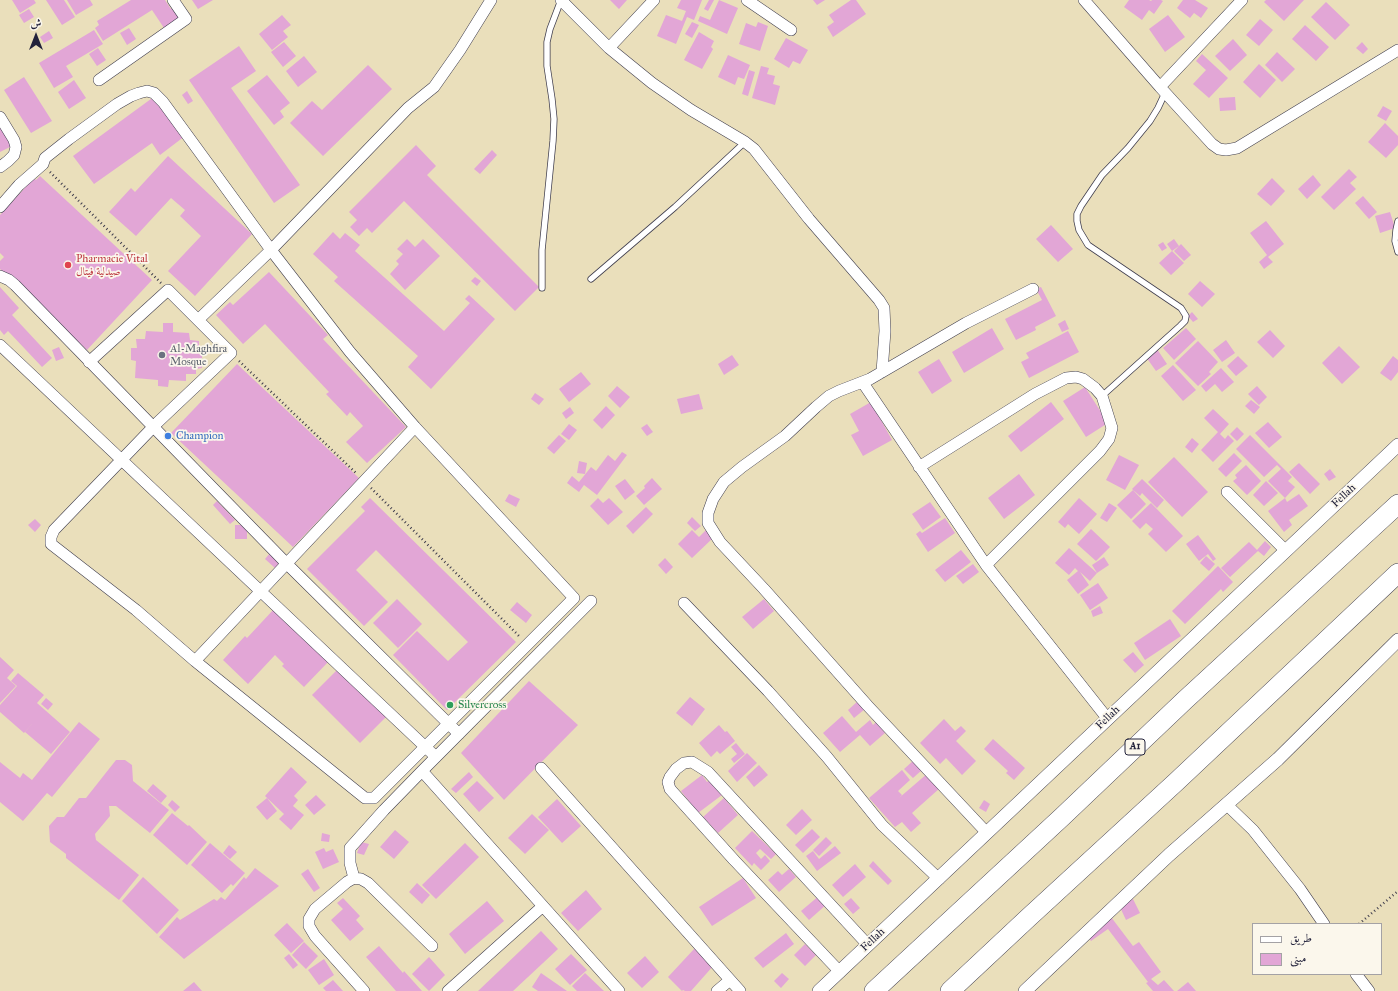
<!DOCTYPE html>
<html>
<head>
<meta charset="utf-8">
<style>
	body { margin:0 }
	#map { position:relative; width:1398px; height:991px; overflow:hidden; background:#eadfbb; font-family:"IM FELL Great Primer",Amiri,serif }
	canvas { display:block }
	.legend { position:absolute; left:1252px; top:923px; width:130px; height:52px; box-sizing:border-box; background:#fbf7ec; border:1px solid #a4a2a5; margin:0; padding:5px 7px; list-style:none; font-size:12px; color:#22223b }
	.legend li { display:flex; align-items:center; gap:8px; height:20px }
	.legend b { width:20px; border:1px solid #a4a2a5 }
	.north { position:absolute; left:16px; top:16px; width:40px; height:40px; -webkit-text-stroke:3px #fbf7ec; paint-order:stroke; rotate:0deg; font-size:11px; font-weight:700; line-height:16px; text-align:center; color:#22223b }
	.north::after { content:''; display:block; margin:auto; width:14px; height:18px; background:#22223b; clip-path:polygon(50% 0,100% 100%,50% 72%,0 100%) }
</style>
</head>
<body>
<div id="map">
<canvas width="1398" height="991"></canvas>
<ul class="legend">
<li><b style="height:5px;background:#fff"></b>طريق</li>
<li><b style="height:11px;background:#e2a6d6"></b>مبنى</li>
</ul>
<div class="north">ش</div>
</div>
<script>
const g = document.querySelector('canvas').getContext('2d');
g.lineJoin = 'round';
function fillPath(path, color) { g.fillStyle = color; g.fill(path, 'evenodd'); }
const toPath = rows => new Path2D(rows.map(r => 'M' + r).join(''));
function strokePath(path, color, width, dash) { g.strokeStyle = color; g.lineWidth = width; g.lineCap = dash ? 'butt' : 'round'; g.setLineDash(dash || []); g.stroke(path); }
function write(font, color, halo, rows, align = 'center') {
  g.font = font + ' "IM FELL Great Primer",Amiri,serif'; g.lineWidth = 3.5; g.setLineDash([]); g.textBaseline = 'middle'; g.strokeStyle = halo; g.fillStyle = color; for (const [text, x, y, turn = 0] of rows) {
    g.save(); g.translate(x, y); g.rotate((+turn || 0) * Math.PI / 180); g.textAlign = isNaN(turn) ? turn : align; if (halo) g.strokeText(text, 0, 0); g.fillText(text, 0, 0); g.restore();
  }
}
fillPath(toPath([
	[12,0,34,0,36,3,20,13],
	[46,0,64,0,75,17,62,25],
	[67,0,90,0,93,5,76,15],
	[131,0,165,0,171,9,173,7,180,18,164,28,152,10,103,41,95,28,99,25,97,21],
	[192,0,213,0,198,9],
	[610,0,627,0,619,9],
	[681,0,702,0,694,20,687,17,676,44,657,36,666,15,682,21,686,11,677,8],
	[709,0,714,0,708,11,704,9],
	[719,0,738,8,727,34,698,21,700,16,710,20],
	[813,0,825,0,817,5],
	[851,0,856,0,866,14,833,37,827,27,834,22,829,15],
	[1129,0,1149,0,1151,1,1152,0,1161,0,1163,1,1154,14,1149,10,1142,20,1124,7],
	[1183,0,1195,0,1208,8,1201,18,1194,13,1190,18,1177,8],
	[1266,0,1304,0,1284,21,1264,2],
	[1326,2,1350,25,1335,40,1311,17],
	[29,9,34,17,24,23,19,15],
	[282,15,291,25,283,31,288,37,272,50,259,34],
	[1168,15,1185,37,1165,52,1149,29],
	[1260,19,1273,30,1259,46,1246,35],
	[692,22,699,25,692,38,685,34],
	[758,22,768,26,760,51,739,44,746,23,756,27],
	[1305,25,1329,47,1316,61,1292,39],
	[129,28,136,39,127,45,120,33],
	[94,30,103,44,66,66,73,77,54,88,39,63],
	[49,31,53,38,44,43,40,37],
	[699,32,714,41,711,47,713,49,702,69,684,60],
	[786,38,808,50,800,64,793,61,789,68,774,59],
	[1233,39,1247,55,1230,71,1215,56],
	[284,42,296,56,283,67,271,52],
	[1362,42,1368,49,1363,54,1356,48],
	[239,46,256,71,231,88,300,185,274,203,189,80],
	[98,48,106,60,97,66,89,54],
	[1277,52,1295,69,1282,82,1265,65],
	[1202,54,1228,78,1209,98,1193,84,1206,70,1196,61],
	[728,55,750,65,744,79,738,77,735,85,718,77],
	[304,56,317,72,298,87,286,71],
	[1259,64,1276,80,1260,98,1243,82],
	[368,65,392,89,323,156,290,123,312,101,322,110],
	[761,66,769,68,767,74,775,76,773,84,780,86,775,105,752,98],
	[749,70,755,72,748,96,742,94],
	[267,75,290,103,280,111,284,117,274,125,247,91],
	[24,77,52,121,31,133,4,90],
	[74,80,86,98,69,109,58,92],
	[187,91,193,101,188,104,182,95],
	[155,96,185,136,160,155,152,143,94,184,73,156],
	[1235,97,1236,110,1220,111,1219,98],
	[1383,106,1392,111,1386,121,1377,116],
	[1385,123,1398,136,1398,145,1386,158,1368,142],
	[0,124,12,146,0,152],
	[416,145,436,166,427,175,539,287,515,311,404,201,372,233,367,228,359,236,350,227,357,220,349,212],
	[492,150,497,155,480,174,474,169],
	[168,156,252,234,195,296,168,271,201,236,180,216,185,210,171,198,136,236,109,212,131,188,135,192],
	[1349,169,1357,177,1350,183,1356,189,1334,210,1321,197],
	[1313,175,1321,185,1307,199,1298,189],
	[40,176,152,280,87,350,0,269,0,261,4,257,0,253,0,215,34,178,36,180],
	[1272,178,1285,191,1271,206,1257,194],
	[1363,196,1377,212,1369,219,1355,203],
	[1390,212,1395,228,1380,233,1375,216],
	[1266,221,1284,244,1268,257,1273,262,1264,269,1259,262,1267,255,1250,233],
	[1051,225,1073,249,1058,262,1036,239],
	[333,232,340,239,345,233,360,245,355,251,444,331,470,303,465,299,469,295,495,319,431,389,408,367,418,356,334,281,338,277,313,254],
	[407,239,415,247,423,239,440,256,405,290,390,274,399,264,396,261,403,254,397,249],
	[1174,239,1179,246,1172,251,1167,244],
	[1163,242,1167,248,1162,251,1158,245],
	[1181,244,1191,255,1184,261,1174,251],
	[1172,251,1184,263,1171,275,1159,263],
	[269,272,328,335,323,339,406,427,367,463,346,442,363,426,350,412,347,416,326,394,329,392,265,324,243,344,216,315,230,302,233,305],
	[475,277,481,281,477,286,471,281],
	[1200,281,1215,294,1202,307,1188,294],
	[0,287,19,308,12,315,52,358,42,367,8,331,4,335,0,330],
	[1041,287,1056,316,1035,327,1036,330,1016,340,1005,319,1042,300,1036,289],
	[1192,312,1198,319,1193,322,1188,316],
	[1065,320,1069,329,1062,332,1058,324],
	[163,323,173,323,173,332,189,333,190,340,199,341,199,347,202,348,202,368,196,369,196,374,186,374,186,381,169,380,168,387,158,386,158,380,135,378,136,361,131,360,131,348,137,348,136,339,145,339,146,331,163,332],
	[992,328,1004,349,964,373,952,352],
	[1186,328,1196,339,1174,360,1163,348],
	[1270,330,1285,346,1273,358,1257,342],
	[1068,331,1079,352,1029,378,1021,362,1029,358,1026,353],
	[1226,340,1235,353,1222,362,1213,350],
	[1198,341,1218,362,1209,372,1211,374,1198,386,1175,363],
	[1339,346,1360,367,1342,384,1322,363],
	[59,347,64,358,56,361,52,350],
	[1157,349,1167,364,1156,371,1146,357],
	[732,355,739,365,724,375,718,364],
	[1238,356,1248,366,1236,376,1227,366],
	[1393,356,1398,360,1398,372,1391,381,1380,373],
	[939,359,952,381,932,394,918,372],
	[237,364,359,478,293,547,171,433],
	[1173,365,1196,390,1183,401,1161,376],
	[1221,368,1234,382,1222,392,1215,384,1206,392,1201,386],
	[581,372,591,384,569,402,559,389],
	[617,386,630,397,620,408,608,396],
	[1257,386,1267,397,1259,405,1248,394],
	[1085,387,1108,423,1086,437,1063,401],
	[535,393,544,399,539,405,531,399],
	[699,394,703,409,681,414,677,399],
	[1251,400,1260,407,1254,414,1245,406],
	[871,402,892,440,863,456,851,435,859,431,850,414],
	[1051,402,1064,419,1021,452,1008,436],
	[606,406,615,415,602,429,593,420],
	[570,407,574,413,566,419,562,413],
	[1213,409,1229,424,1220,434,1225,439,1228,435,1234,441,1213,462,1201,450,1218,432,1204,418],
	[1268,422,1282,437,1269,448,1255,433],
	[569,424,577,430,569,440,561,434],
	[647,424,653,432,647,436,641,428],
	[1237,427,1244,434,1237,441,1230,434],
	[559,435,566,441,554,454,547,448],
	[1250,435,1292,477,1288,481,1295,487,1285,498,1268,481,1281,469,1277,465,1264,477,1236,449],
	[1192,438,1199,444,1192,453,1185,447],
	[622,452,627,455,597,495,584,485,579,492,567,483,572,476,579,482,591,467,596,471,608,455,615,461],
	[1234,453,1242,461,1226,477,1218,469],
	[1119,455,1139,465,1125,490,1106,480],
	[1174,457,1208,492,1182,517,1148,482],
	[579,461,587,463,585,474,577,473],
	[1299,463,1320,484,1310,494,1289,472],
	[1246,465,1261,481,1247,495,1233,481,1237,478,1235,475],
	[1330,469,1336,477,1329,481,1324,474],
	[1019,474,1035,495,1004,519,988,498],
	[652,478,662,489,644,505,636,496,645,488,644,486],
	[625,479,635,492,625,500,615,486],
	[1142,479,1164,500,1157,508,1142,493,1140,496,1132,489],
	[1266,481,1278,493,1264,506,1253,495],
	[1133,490,1146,504,1131,519,1117,505],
	[509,494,520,499,516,507,505,501],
	[1299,494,1308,506,1289,520,1292,525,1284,532,1268,511,1285,498,1287,502],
	[370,498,516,642,447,710,393,655,417,631,448,661,468,642,376,550,356,570,388,602,364,626,307,569,365,511,361,507],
	[598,498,603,503,609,498,623,512,608,525,590,506],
	[1079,498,1097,514,1079,534,1068,524,1065,528,1058,522],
	[217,501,235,520,230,524,213,505],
	[930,502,941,517,923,530,912,514],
	[1109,503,1117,508,1107,522,1100,518],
	[1151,503,1183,536,1166,552,1148,534,1153,529,1146,523,1140,529,1132,521],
	[646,507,653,514,633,534,626,526],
	[692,517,701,526,695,531,687,523],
	[945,518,955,533,928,552,916,534,920,531,922,533],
	[35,519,41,525,35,532,28,525],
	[235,525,247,525,247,539,235,539],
	[1091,529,1110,547,1096,561,1077,544],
	[692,530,699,537,706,530,713,538,692,558,678,544],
	[1198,535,1216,559,1213,561,1208,554,1199,561,1186,544],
	[1265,541,1271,547,1264,556,1258,551,1230,577,1221,568,1249,542,1257,550],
	[1069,548,1097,573,1090,581,1080,572,1089,585,1078,594,1067,580,1078,571,1075,568,1069,575,1055,563],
	[961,550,971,562,945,582,935,570],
	[270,553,280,562,275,568,265,559],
	[1206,556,1215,564,1209,571,1200,563],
	[1104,557,1109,565,1097,573,1092,565],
	[665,558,673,567,666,574,658,565],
	[973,564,979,572,963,584,956,576],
	[1218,566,1233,582,1223,592,1221,589,1185,624,1172,611],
	[1098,583,1108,598,1090,610,1080,595],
	[397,599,422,624,398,648,373,623],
	[764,599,774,611,753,629,742,617],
	[517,602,532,615,526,623,510,610],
	[1100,606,1103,613,1093,617,1091,611],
	[274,609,330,660,304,687,282,666,284,664,275,655,248,684,223,660,245,636,247,638],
	[1170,619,1181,636,1145,660,1134,643],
	[1133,652,1144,665,1135,673,1123,660],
	[0,657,14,670,7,678,16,686,0,703],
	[339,668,387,716,360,743,312,695],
	[18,673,44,695,37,703,70,732,51,754,25,732,37,718,24,733,0,712,0,705,17,686,11,681],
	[529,681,578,725,504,800,461,753],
	[690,697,705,709,692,726,676,713],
	[46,698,53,704,48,710,41,704],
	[858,701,865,709,854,718,848,710],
	[842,716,856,732,870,720,873,725,876,722,885,733,870,746,860,735,840,752,823,733],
	[944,719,955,731,961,726,966,731,956,741,976,761,962,775,946,758,940,764,920,743],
	[79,722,100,739,52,797,47,793,23,821,0,802,0,762,20,778,23,773,32,780],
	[719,725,725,732,727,731,735,741,720,754,717,751,711,757,699,743],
	[993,739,1025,768,1014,780,1006,773,1008,771,984,749],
	[736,743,745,754,734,763,731,759,737,754,731,747],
	[747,753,757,763,737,782,728,771],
	[116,760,125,760,132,765,133,781,169,810,150,833,116,806,109,806,110,816,95,834,96,840,139,875,119,900,66,858,66,854,50,842,49,826,57,817,64,817,79,798,86,798],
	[914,760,922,770,913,778,904,769],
	[759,765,768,775,754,787,746,777],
	[291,767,307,782,294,796,298,800,293,806,304,815,291,830,279,819,284,814,265,796],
	[902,770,910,780,898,791,902,795,899,798,928,773,940,788,912,813,921,823,911,832,902,822,895,827,869,798],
	[469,772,473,777,456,793,451,789],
	[702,775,707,782,710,780,722,795,698,813,681,791],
	[477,781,494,798,479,812,463,794],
	[153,784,167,796,161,803,147,791],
	[316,795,326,805,314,815,305,805],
	[267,798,277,811,267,820,256,807],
	[724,798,738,815,718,833,703,817],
	[557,799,581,826,562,843,538,817],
	[172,800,180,807,175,812,168,805],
	[984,800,990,804,986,812,979,808],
	[802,809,812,820,796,835,786,825],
	[172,813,188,826,189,825,207,842,187,865,153,835],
	[532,814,549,830,525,854,508,838],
	[812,829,820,837,803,853,795,845],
	[395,830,409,842,394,859,380,847],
	[752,831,776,854,771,859,760,849,756,853,761,859,765,855,770,861,761,870,754,863,752,866,735,848],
	[322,833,330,835,329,842,321,841],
	[826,837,832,843,819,856,813,850],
	[361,842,369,844,364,855,357,853],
	[210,843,245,873,233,886,231,884,222,893,191,865],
	[465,843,479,857,436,899,422,885],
	[229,845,237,852,230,859,223,853],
	[835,846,841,853,817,871,806,856,813,851,819,859],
	[324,848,326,852,333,849,339,862,323,869,315,852],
	[873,861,892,881,888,885,869,866],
	[855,864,866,877,843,897,832,885],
	[255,868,279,886,184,959,159,937,177,917,180,920,214,899,217,901,221,897,225,900,244,877,246,879],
	[308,869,320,888,314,892,301,874],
	[789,869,796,877,779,892,768,880,778,871,782,875],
	[143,877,179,910,157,934,122,901],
	[743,878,756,898,712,926,699,907],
	[417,883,430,895,422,904,409,892],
	[586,890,602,909,578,931,561,913],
	[820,895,827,904,809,920,801,911],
	[343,898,360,916,356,920,364,929,350,941,331,920,343,909,337,903],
	[851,898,860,908,853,914,844,904],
	[1133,899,1140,913,1126,920,1119,905],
	[487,901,504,921,465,954,449,934],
	[1111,917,1133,946,1139,942,1161,972,1151,979,1158,985,1164,980,1174,991,1153,991,1146,983,1148,982,1108,929,1091,941,1087,935],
	[287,923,304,941,291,953,274,935],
	[541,931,558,949,513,991,478,991],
	[786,933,794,944,763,968,754,958],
	[304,942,318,956,306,969,292,955],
	[805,944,816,955,805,966,794,955],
	[379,946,403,973,404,971,422,991,396,991,366,957],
	[695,948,714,965,691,991,685,991,683,990,682,991,668,977],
	[289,954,298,965,293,969,284,958],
	[571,954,587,970,570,985,555,969],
	[645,956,659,972,642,988,627,973],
	[429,957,445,975,429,991,412,974],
	[324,959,334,975,319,985,308,970],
	[541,973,567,991,538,991,532,987],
	[585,973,604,991,577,991,572,986],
	[782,973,789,979,781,988,774,981],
	[333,980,343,991,326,991,323,988],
	[194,982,202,991,183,991],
	[1188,982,1196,991,1177,991]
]), '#e2a6d6');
const service = toPath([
	[1398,221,1396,230,1395,241,1398,252],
	[591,279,675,207,745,142],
	[542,288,542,250,553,141,554,119,552,99,547,66,547,42,550,29,561,0],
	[1102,396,1180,326,1185,321,1186,316,1181,308,1088,245,1079,230,1077,221,1077,214,1081,206,1102,175,1128,148,1150,121,1158,108,1165,93]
]);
const minor = toPath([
	[561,0,609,48,654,0],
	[747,0,791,30],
	[1084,0,1160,87,1242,0],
	[609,48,652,83,691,110,745,142,754,149,809,219,879,300,884,308,885,331,882,372],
	[99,80,186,19,173,0],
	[1160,87,1212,144,1219,149,1226,150,1237,148,1398,50],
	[0,117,14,140,16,147,14,155,8,161,0,167],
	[0,207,19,185,43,164,45,158,69,139,117,104,131,96,139,93,147,91,154,93,163,102,271,250,350,352,415,427,574,598,374,798,365,798,195,661,415,427],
	[0,276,9,280,15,285,287,564,459,734],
	[198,320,271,250,408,108,434,87,460,50,491,0],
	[0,345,436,757],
	[89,362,168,290,231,353,158,422,54,530,51,537,51,544,136,610,195,661],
	[863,383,986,565,1107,718],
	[919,467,1035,394,1066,378,1076,377,1083,379,1095,388,1102,396,1112,428,1109,439,1100,451,986,565],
	[1227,492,1286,551],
	[684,603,768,691,827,757,882,825,939,879],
	[541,768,740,991],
	[422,771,619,991],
	[1227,805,1253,830,1300,889,1324,924],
	[987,833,867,705,764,589,720,542,708,523,708,513,713,499,724,482,742,467,785,436,816,407,829,396,839,391,870,379,966,323,1033,289],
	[354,878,350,863,350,848,384,810,422,771,591,601],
	[840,972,734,860,670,789,668,782,670,777,676,769,684,763,692,762,708,772,868,945],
	[1356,974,1369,991],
	[364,991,315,936,309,926,309,919,315,909,347,882,354,878,361,879,368,883,432,946],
	[448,991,543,906],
	[717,991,730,980]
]);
const tertiary = toPath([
	[819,991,1398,445],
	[1025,991,1169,855,1278,759,1398,640]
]);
const motorway = toPath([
	[874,991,1062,817,1185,700,1398,504],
	[950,991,1028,918,1176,782,1398,573]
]);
strokePath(service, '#403e4e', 7);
strokePath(minor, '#403e4e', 12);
strokePath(tertiary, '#403e4e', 14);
strokePath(motorway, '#403e4e', 20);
strokePath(toPath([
	[50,172,161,283],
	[239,361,357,474],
	[371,488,519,636],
	[1359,924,1398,891]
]), '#403e4e', 2.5, [1, 3]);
strokePath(service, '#fff', 5.5);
strokePath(minor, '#fff', 11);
strokePath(tertiary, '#fff', 13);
strokePath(motorway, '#fff', 19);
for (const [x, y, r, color] of [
	[68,265,4,"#e0444e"],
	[162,355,4,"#6b7280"],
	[168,436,4,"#3f7fe0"],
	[450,705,4,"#2e9e5b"]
]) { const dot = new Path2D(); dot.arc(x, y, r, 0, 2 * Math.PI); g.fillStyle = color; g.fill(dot); strokePath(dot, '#fbf7ec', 1.5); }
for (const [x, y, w] of [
	[1135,747,20]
]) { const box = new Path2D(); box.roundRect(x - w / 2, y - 8, w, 16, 3); g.fillStyle = '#fbf7ec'; g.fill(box); strokePath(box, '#22223b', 1); }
write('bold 10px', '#22223b', null, [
	["A1",1135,747]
]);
write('11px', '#be3a42', '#fbf7ec', [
	["Pharmacie Vital",76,259],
	["صيدلية فيتال",76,272]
], 'left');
write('11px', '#5b616d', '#fbf7ec', [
	["Al-Maghfira",170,349],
	["Mosque",170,362]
], 'left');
write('11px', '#366cbe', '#fbf7ec', [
	["Champion",176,436]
], 'left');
write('11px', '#22223b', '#fbf7ec', [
	["Fellah",1344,496,-43],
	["Fellah",1108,718,-44],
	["Fellah",873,940,-43]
]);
write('11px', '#27864d', '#fbf7ec', [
	["Silvercross",458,705]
], 'left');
</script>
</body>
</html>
